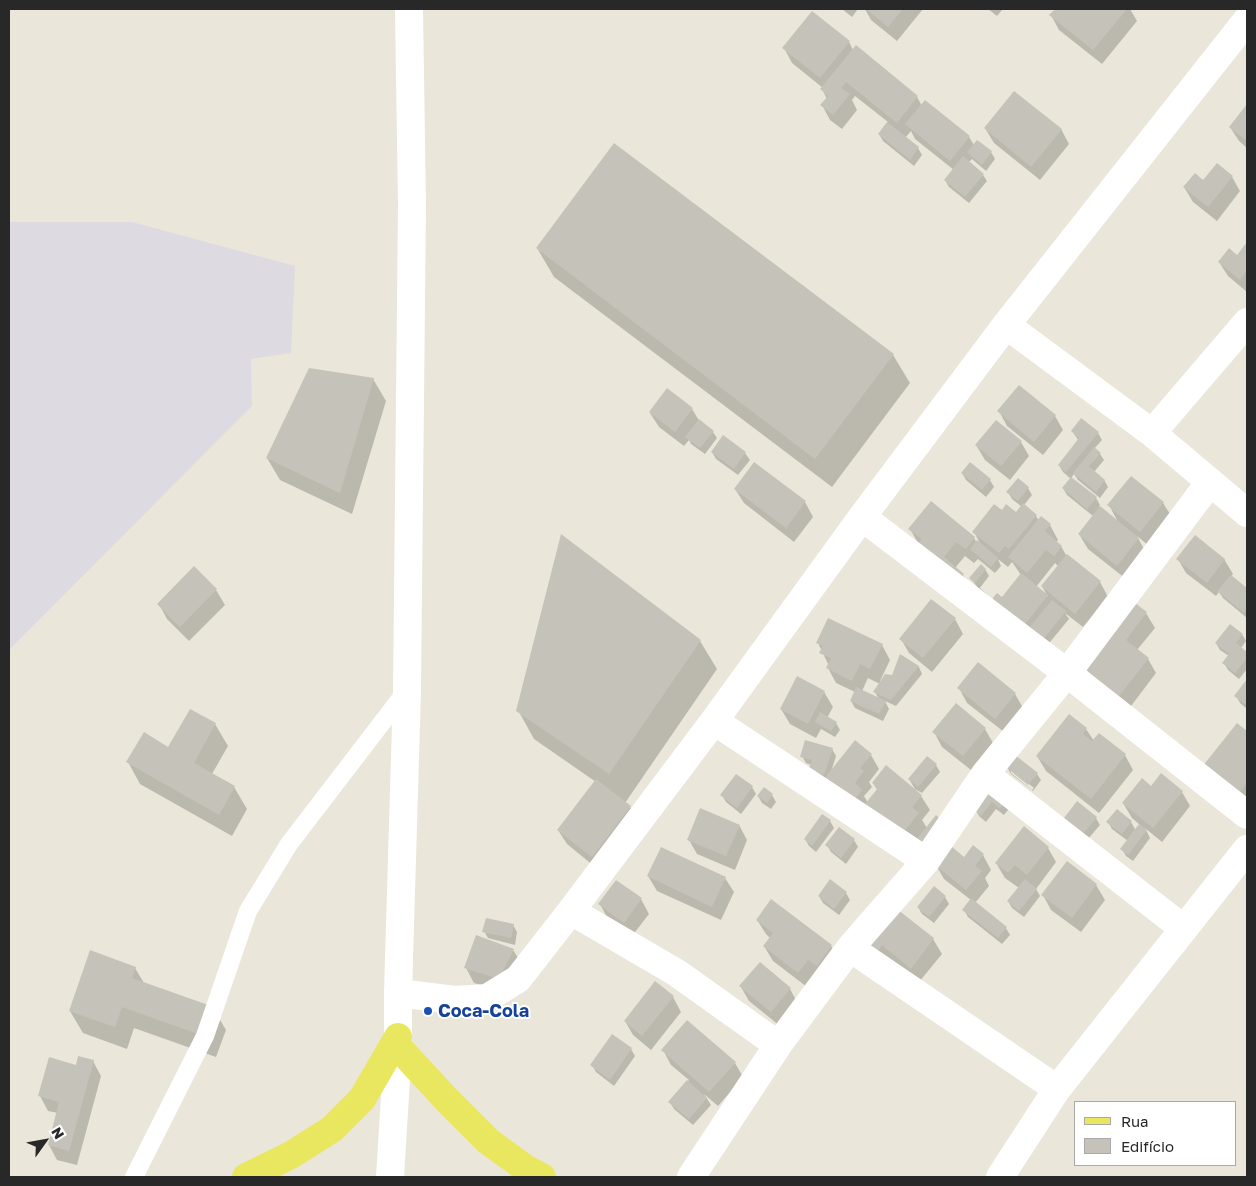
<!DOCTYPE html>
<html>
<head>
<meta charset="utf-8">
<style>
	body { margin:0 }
	#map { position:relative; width:1256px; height:1186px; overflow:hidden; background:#eae6da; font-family:"Golos Text",sans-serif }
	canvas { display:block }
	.frame { position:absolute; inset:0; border:10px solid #282828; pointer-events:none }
	.legend { position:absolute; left:1074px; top:1101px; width:162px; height:65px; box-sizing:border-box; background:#fff; border:1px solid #a9a9a9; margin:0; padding:6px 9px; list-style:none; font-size:15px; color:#282828 }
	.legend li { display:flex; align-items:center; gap:10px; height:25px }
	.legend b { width:25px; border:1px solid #a9a9a9 }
	.north { position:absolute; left:20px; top:1116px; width:50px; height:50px; -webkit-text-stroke:4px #fff; paint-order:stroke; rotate:58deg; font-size:14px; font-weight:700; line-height:20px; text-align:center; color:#282828 }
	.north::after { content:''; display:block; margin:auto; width:18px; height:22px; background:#282828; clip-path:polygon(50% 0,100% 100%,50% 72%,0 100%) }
</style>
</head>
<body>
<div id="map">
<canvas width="1256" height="1186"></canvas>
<div class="frame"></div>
<ul class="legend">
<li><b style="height:6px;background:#e9e75f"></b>Rua</li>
<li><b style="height:14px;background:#c5c3b9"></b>Edifício</li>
</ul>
<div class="north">N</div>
</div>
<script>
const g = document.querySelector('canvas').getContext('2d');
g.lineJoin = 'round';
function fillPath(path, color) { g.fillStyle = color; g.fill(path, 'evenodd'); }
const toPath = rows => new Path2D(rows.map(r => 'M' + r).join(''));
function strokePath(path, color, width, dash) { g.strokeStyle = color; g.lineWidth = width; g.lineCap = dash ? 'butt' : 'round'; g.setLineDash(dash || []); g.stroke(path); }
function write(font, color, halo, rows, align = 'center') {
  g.font = font + ' "Golos Text",sans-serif'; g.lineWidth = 4; g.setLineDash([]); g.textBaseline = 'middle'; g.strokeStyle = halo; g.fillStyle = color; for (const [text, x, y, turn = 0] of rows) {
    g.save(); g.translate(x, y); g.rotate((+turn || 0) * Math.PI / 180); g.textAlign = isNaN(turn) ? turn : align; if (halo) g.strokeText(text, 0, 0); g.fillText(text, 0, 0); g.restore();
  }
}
fillPath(toPath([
	[9,222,132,222,295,266,291,353,251,359,252,406,9,650]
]), '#dedae2');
fillPath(toPath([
	[842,9,858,9,852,17],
	[865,9,923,9,897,41,871,20],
	[988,9,1003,9,997,16],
	[1056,9,1130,9,1137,21,1102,64,1059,30,1051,15],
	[849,42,853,50,917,97,922,106,969,137,974,145,977,141,991,152,995,159,986,171,972,159,968,163,983,175,987,181,969,203,949,187,945,180,954,170,915,139,911,131,905,138,918,148,922,155,914,166,883,141,879,134,888,122,855,96,852,100,857,110,842,129,830,120,822,105,827,99,822,89,823,88,792,63,784,48],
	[1247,106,1247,148,1239,141,1230,127],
	[985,128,1061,129,1069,144,1040,180,994,143],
	[1232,177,1240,191,1217,221,1193,202,1184,187],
	[1247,244,1247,292,1228,276,1219,262,1237,256],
	[537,248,893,355,910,383,832,487,554,277],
	[373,379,386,401,352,514,280,480,267,458],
	[667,390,692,409,700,422,713,432,717,438,705,454,691,444,689,440,684,446,659,427,650,413],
	[999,411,1055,416,1063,430,1043,455,1007,426],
	[1072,431,1098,433,1102,440,1094,449,1100,454,1104,460,1094,472,1104,480,1108,487,1100,498,1078,480,1074,474,1071,478,1096,498,1100,505,1099,506,1118,522,1109,505,1132,477,1163,503,1172,517,1149,546,1137,536,1146,553,1126,579,1088,549,1079,534,1093,516,1067,495,1063,488,1071,479,1063,472,1059,465,1079,441],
	[724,436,745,453,750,460,738,475,716,459,712,452],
	[1021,442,1029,456,1010,480,985,460,976,445],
	[962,473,990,480,994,487,986,497,966,480],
	[1028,488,1032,495,1024,505,1036,516,1039,521,1050,525,1058,540,1056,542,1061,546,1066,555,1100,582,1108,597,1083,627,1065,613,1069,619,1041,653,992,600,1002,599,1021,575,1012,562,1008,567,998,559,1001,566,995,573,978,559,974,563,965,556,955,568,963,575,967,582,918,543,910,529,974,538,977,543,981,545,974,532,1002,512,1017,514,1022,507,1012,499,1008,492],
	[1055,563,1058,566,1042,586,1048,597,1036,587],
	[735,489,805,502,813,517,794,542,744,503],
	[1178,559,1224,559,1233,574,1231,577,1247,590,1247,618,1223,598,1219,592,1216,596,1186,573],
	[194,568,216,590,225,605,189,641,167,619,159,604],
	[985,569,989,576,979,589,971,579],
	[1146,613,1155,628,1137,650,1148,659,1156,673,1128,710,1094,683,1086,668],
	[955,619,963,634,932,672,909,653,901,639],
	[1242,634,1246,641,1241,648,1247,653,1247,669,1239,679,1228,670,1224,663,1229,656,1220,650,1216,643],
	[700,641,717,669,625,803,630,807,639,821,600,871,567,844,558,830,596,782,534,739,518,710],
	[818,643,882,645,890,660,880,681,881,682,893,676,901,656,919,667,922,674,896,706,885,701,889,709,883,721,855,708,851,701,855,692,836,683,828,668,829,666],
	[868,678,880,684,875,692,879,699,862,691],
	[1247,681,1247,709,1240,703,1236,696],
	[959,688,1015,694,1023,708,1004,732,967,703],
	[824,692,833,707,827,718,836,723,840,730,835,737,821,729,816,738,790,724,781,709],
	[215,724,228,746,212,774,234,787,247,809,232,836,140,784,128,762,169,748],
	[1237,725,1247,733,1247,807,1212,782],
	[985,729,993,743,971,770,942,747,934,732],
	[1086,729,1094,741,1125,755,1133,770,1099,813,1046,771,1037,756],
	[832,749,836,756,831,772,871,755,879,769,869,782,872,787,864,796,868,803,878,791,873,783,921,796,930,810,922,820,927,828,926,859,814,777,811,765,806,763,802,756],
	[936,765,940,772,922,793,915,789,909,779],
	[1007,767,1037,774,1041,780,1033,791,1011,774],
	[1011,770,1034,788,1032,790,1011,773],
	[992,786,1011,806,1004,815,996,809,986,822,979,816,975,809],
	[752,787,756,794,741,814,726,802,722,795],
	[764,789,772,795,776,802,771,809,762,803,758,796],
	[1182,792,1190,806,1162,842,1145,828,1150,838,1133,861,1126,856,1122,849,1128,841,1112,829,1108,822,1131,822,1136,831,1140,825,1132,818,1123,803],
	[1066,818,1096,818,1100,825,1088,839,1070,825],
	[830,821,834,828,816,852,809,846,805,839],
	[739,825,747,840,735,870,697,854,689,840],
	[839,829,854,840,858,847,846,864,831,852,827,845],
	[1048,848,1056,862,1036,889,1040,896,1024,917,1012,908,1008,901,1019,888,1005,878,996,863],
	[983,855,991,870,985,878,989,886,975,903,1006,928,1010,935,1002,944,968,917,964,910,971,900,944,879,936,865],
	[1067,863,1096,885,1105,900,1081,932,1051,910,1043,895],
	[648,876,725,878,734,892,721,920,657,891],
	[846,893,850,900,839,915,823,903,819,896],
	[945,897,949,904,934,923,922,914,918,907],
	[641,899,649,914,632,936,608,919,600,904],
	[772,901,831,946,840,961,807,987,773,961,764,946,770,938,766,934,757,920],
	[893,907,933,939,942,954,919,982,871,961],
	[513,925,517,932,515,945,488,938,484,931],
	[513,950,522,964,507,993,474,983,466,968],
	[135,968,144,983,213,1008,226,1030,216,1057,134,1028,127,1049,83,1033,70,1011],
	[741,987,790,989,798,1004,780,1026,749,1001],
	[673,997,681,1012,651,1050,633,1035,625,1021],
	[613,1036,631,1049,635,1056,614,1086,596,1072,592,1065],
	[663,1050,735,1063,743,1077,718,1106,704,1094,711,1105,693,1125,674,1109,670,1102,689,1080,671,1065],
	[93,1061,101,1076,77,1165,57,1160,49,1145,58,1113,48,1111,40,1096,77,1066]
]), '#0003');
fillPath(toPath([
	[866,9,903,9,888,27],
	[1055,9,1127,9,1093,50,1049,15],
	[812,11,850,41,820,78,782,48],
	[856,45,918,96,897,123,846,82,841,88,850,94,833,115,820,105,828,96,820,89],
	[1014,91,1062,129,1031,167,984,128],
	[925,100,970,136,950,161,905,124],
	[1247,104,1247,141,1229,127],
	[887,122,919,147,910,160,878,134],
	[977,140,992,151,982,165,967,152],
	[614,143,894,354,815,459,536,248],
	[963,156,984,174,965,197,944,180],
	[1217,163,1233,176,1208,207,1183,187,1195,173,1203,180],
	[1247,242,1247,271,1240,280,1218,262,1229,248,1237,255],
	[309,368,374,378,340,493,266,458],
	[1019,385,1056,415,1034,442,997,411],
	[667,388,693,408,675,432,649,412],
	[1081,418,1099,432,1066,472,1058,465,1079,438,1071,431],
	[699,419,714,431,700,448,685,437],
	[996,420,1022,441,1001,466,975,445],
	[723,435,746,452,734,469,711,452],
	[1094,447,1101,453,1089,466,1105,480,1096,492,1073,473],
	[754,462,806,501,786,528,734,489],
	[970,462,991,479,982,490,961,473],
	[1131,476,1164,502,1140,532,1107,505],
	[1071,477,1097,497,1087,509,1062,488],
	[1018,478,1029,487,1018,501,1006,492],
	[931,501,975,537,966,549,956,542,944,557,964,574,955,585,912,550,922,539,908,529],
	[1023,503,1037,515,1009,549,1005,546,999,553,972,532,994,504,1002,510,1006,504,1016,512],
	[1100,506,1139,538,1117,566,1078,534],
	[1041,516,1051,524,1045,531,1062,546,1054,556,1046,550,1027,573,1008,557],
	[561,534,701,640,609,774,516,711],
	[1195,535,1225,559,1207,583,1176,559],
	[977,540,998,558,991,567,970,549],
	[1067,554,1101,581,1075,614,1041,586],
	[981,564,986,569,975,583,969,578],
	[194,566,217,589,180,627,157,604],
	[1021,573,1048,595,1018,633,973,596,980,588,992,599,997,593,1002,597],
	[1231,575,1247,588,1247,608,1244,613,1217,591],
	[931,599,956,618,923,658,899,639],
	[1052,600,1066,611,1037,647,1023,635],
	[1135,603,1147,612,1126,640,1149,658,1119,696,1084,668],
	[828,618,883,644,870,669,860,664,852,681,826,668,831,658,819,653,823,646,816,643],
	[1230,624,1243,634,1236,643,1247,652,1247,658,1235,673,1222,663,1229,654,1215,643],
	[900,654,919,666,891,700,873,692,885,674,892,675],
	[978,662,1016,693,995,719,957,688],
	[797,676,825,691,808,724,780,709],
	[1247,679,1247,701,1245,704,1234,696],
	[856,687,886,701,879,714,850,701],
	[956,703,986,728,963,756,932,732],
	[190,709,216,723,194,763,235,786,219,815,126,762,144,732,168,747],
	[820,712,837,722,831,731,815,722],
	[1069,714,1087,728,1083,734,1092,741,1099,733,1126,754,1091,799,1036,756],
	[1237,723,1247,731,1247,783,1237,796,1202,767],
	[805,740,833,748,824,775,808,770,812,760,800,757],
	[855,740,872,754,860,768,864,771,855,783,862,790,852,803,824,779],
	[1015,755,1038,773,1028,785,1006,767],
	[927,756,937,764,918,787,908,779],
	[886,765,922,795,912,807,919,813,898,839,861,809,878,788,872,783],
	[1161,773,1183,791,1153,828,1122,803,1142,778,1151,786],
	[736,774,753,786,737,808,720,795],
	[596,779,631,806,592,857,557,830],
	[992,785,1008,798,1000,809,992,802,981,816,973,809],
	[764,787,773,794,767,803,757,796],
	[1077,801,1097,817,1084,833,1064,818],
	[700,808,740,825,726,856,687,840],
	[1117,809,1132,821,1122,834,1106,822],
	[822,814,831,820,812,846,804,839],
	[936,815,946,823,922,853,912,845],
	[1139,824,1147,830,1128,855,1120,849],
	[1024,826,1049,847,1027,875,1015,865,1008,873,995,863],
	[839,827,855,839,841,858,825,845],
	[950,845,964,857,973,845,984,854,975,866,982,871,966,890,935,865],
	[661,847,726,877,712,907,647,876],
	[1067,861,1097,884,1072,918,1041,895],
	[830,879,847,892,834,909,818,896],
	[1025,879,1037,889,1019,911,1007,901],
	[616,880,642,898,624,923,598,904],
	[934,886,946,896,929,917,917,907],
	[971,898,1007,927,998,938,962,910],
	[771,899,832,945,817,966,808,960,798,973,763,946,773,933,756,920],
	[893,906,934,938,911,969,882,945,874,956,861,946],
	[486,918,514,924,511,938,482,932],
	[476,935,514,949,499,979,464,968],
	[90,950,136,967,132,978,214,1007,204,1036,122,1007,115,1027,69,1011],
	[760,962,791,988,771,1012,739,986],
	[655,981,674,996,642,1036,624,1021],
	[687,1020,736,1062,709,1092,661,1050],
	[612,1034,632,1048,610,1080,590,1065],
	[78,1056,94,1060,69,1151,48,1145,59,1102,38,1096,49,1057,76,1065],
	[687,1080,707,1098,689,1119,668,1102]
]), '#c5c3b9');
strokePath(toPath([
	[134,1177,205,1036,248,911,289,844,407,690]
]), '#fff', 18);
strokePath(toPath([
	[1006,325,1152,433,1247,513],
	[1152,433,1247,322],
	[862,517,1067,673,1247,815],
	[714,721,926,861],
	[985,774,1184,929],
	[571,911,677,973,778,1045],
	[850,948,1057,1089],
	[398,993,455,1000,487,998,518,979,571,911,714,721,862,517,1006,325,1247,20],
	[691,1177,778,1045,850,948,926,861,985,774,1067,673,1210,482],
	[1000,1177,1057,1089,1247,849]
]), '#fff', 28);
strokePath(toPath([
	[390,1177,398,1047,398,993,407,690,412,205,409,9]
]), '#fff', 28);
strokePath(toPath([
	[398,1047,447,1100,488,1141,525,1168,542,1177],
	[246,1177,291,1155,332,1129,362,1099,398,1037]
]), '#e9e75f', 28);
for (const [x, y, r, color] of [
	[428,1011,5,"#1a4fb4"]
]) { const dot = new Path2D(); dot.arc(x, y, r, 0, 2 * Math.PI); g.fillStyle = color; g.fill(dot); strokePath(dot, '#fff', 2); }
write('bold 18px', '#164399', '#fff', [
	["Coca-Cola",438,1011]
], 'left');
</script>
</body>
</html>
